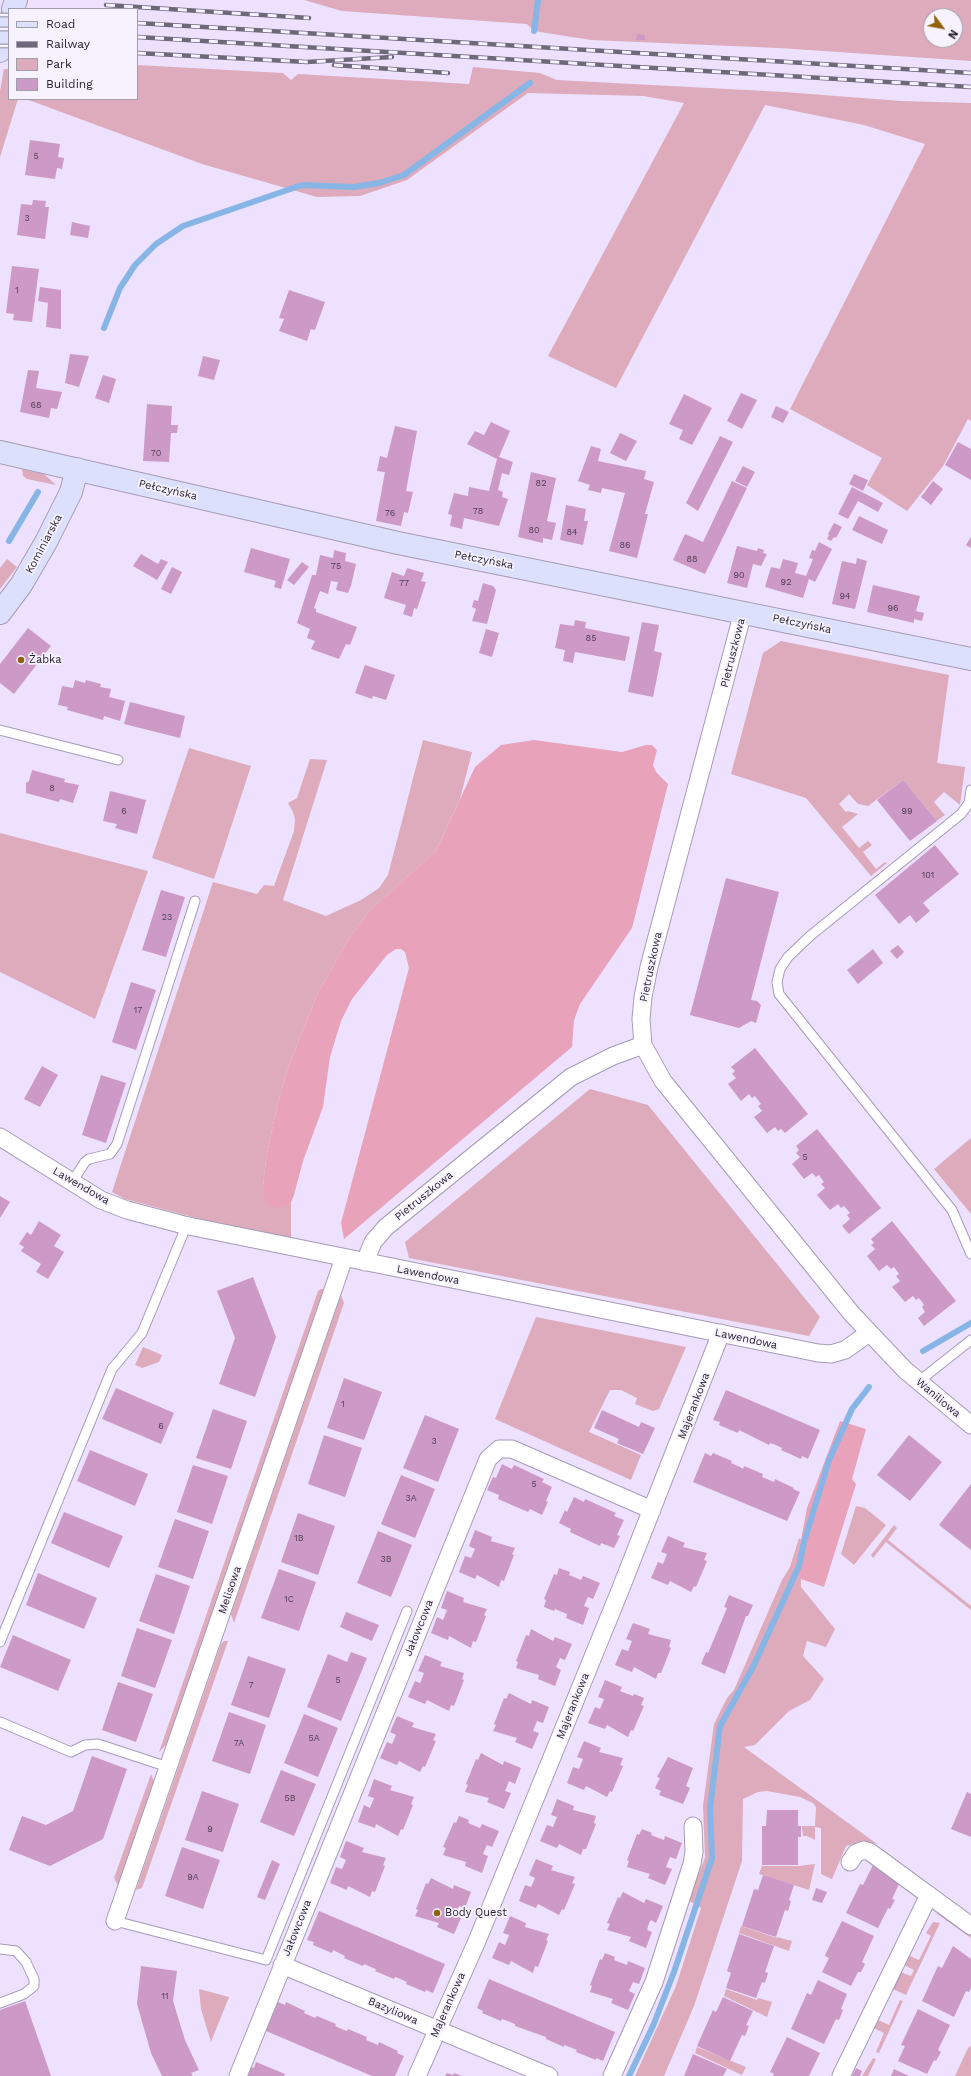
<!DOCTYPE html>
<html>
<head>
<meta charset="utf-8">
<style>
	body { margin:0 }
	#map { position:relative; width:971px; height:2076px; overflow:hidden; background:#ede1ff; font-family:"Work Sans",sans-serif }
	canvas { display:block }
	.legend { position:absolute; left:8px; top:8px; width:130px; height:92px; box-sizing:border-box; background:#f6f2fe; border:1px solid #a29ea9; margin:0; padding:5px 7px; list-style:none; font-size:12px; color:#231f2a }
	.legend li { display:flex; align-items:center; gap:8px; height:20px }
	.legend b { width:20px; border:1px solid #a29ea9 }
	.north { position:absolute; left:923px; top:8px; width:40px; height:40px; box-sizing:border-box; background:#f6f2fe; border:1px solid #a29ea9; border-radius:50%; rotate:122deg; font-size:11px; font-weight:700; line-height:16px; text-align:center; color:#231f2a }
	.north::after { content:''; display:block; margin:auto; width:14px; height:18px; background:#8f630b; clip-path:polygon(50% 0,100% 100%,50% 72%,0 100%) }
</style>
</head>
<body>
<div id="map">
<canvas width="971" height="2076"></canvas>
<ul class="legend">
<li><b style="height:5px;background:#dde0fc"></b>Road</li>
<li><b style="height:5px;background:#6f687a"></b>Railway</li>
<li><b style="height:11px;background:#ddabbb"></b>Park</li>
<li><b style="height:11px;background:#cd99c7"></b>Building</li>
</ul>
<div class="north">N</div>
</div>
<script>
const g = document.querySelector('canvas').getContext('2d');
g.lineJoin = 'round';
function fillPath(path, color) { g.fillStyle = color; g.fill(path, 'evenodd'); }
const toPath = rows => new Path2D(rows.map(r => 'M' + r).join(''));
function strokePath(path, color, width, dash) { g.strokeStyle = color; g.lineWidth = width; g.lineCap = dash ? 'butt' : 'round'; g.setLineDash(dash || []); g.stroke(path); }
function write(font, color, halo, rows, align = 'center') {
  g.font = font + ' "Work Sans",sans-serif'; g.lineWidth = 3.5; g.setLineDash([]); g.textBaseline = 'middle'; g.strokeStyle = halo; g.fillStyle = color; for (const [text, x, y, turn = 0] of rows) {
    g.save(); g.translate(x, y); g.rotate((+turn || 0) * Math.PI / 180); g.textAlign = isNaN(turn) ? turn : align; if (halo) g.strokeText(text, 0, 0); g.fillText(text, 0, 0); g.restore();
  }
}
fillPath(toPath([
	[304,0,971,0,971,61,779,48,591,40,534,31,527,24,342,11],
	[931,16,955,16,955,40,931,40],
	[137,65,283,73,291,80,298,74,469,84,473,67,540,73,557,80,784,92,901,101,971,103,971,421,968,419,943,466,907,511,867,485,882,458,790,409,925,144,864,125,765,105,616,388,548,356,684,103,643,96,528,93,407,180,360,196,317,197,202,164,26,99,137,99],
	[4,69,9,69,9,99,18,99,0,157,0,91],
	[22,469,44,474,56,485,27,479,23,476],
	[7,559,17,567,0,589,0,568],
	[781,641,949,675,937,763,965,767,960,805,944,792,934,802,945,815,937,821,903,780,868,806,858,804,849,794,839,804,846,812,848,811,858,814,842,827,859,848,868,841,872,845,863,852,876,869,885,862,887,863,871,876,806,798,731,774,763,653],
	[423,740,472,752,460,799,436,851,369,911,348,940,318,993,289,1065,277,1106,266,1159,263,1186,285,1205,291,1202,291,1238,200,1219,125,1199,112,1192,213,882,257,894,264,885,274,886,294,831,295,819,293,812,288,803,297,798,310,759,327,760,283,900,326,916,361,900,379,888,388,875],
	[189,748,251,766,214,879,152,858],
	[0,833,148,871,95,1019,0,972],
	[590,1089,648,1105,820,1317,809,1336,409,1258,405,1242],
	[971,1138,971,1214,934,1169],
	[321,1289,325,1289,167,1744,159,1752,318,1291],
	[341,1295,344,1303,234,1623,231,1614],
	[536,1317,686,1347,659,1409,653,1411,635,1404,637,1398,621,1390,610,1390,589,1432,641,1455,631,1480,495,1419],
	[143,1347,162,1355,159,1362,142,1368,135,1365],
	[856,1506,865,1508,886,1525,854,1565,841,1554],
	[894,1525,897,1528,888,1540,971,1606,971,1610,886,1542,873,1558,871,1555],
	[799,1538,801,1540,793,1570,801,1579,801,1587,835,1629,826,1647,807,1641,803,1656,824,1679,810,1700,789,1711,755,1745,744,1747,877,1844,863,1841,846,1846,832,1879,821,1874,821,1828,815,1827,815,1840,807,1836,803,1836,802,1826,815,1826,816,1807,813,1803,800,1797,767,1791,758,1792,743,1799,742,1861,694,2006,664,2076,635,2076,676,1986,701,1908,688,1900,705,1858,703,1806,714,1724,727,1698,734,1690,782,1580,790,1567],
	[224,1641,228,1641,142,1888,136,1890,221,1644],
	[151,1774,154,1781,118,1885,114,1878],
	[815,1864,809,1890,759,1874,762,1866,799,1866],
	[936,1913,943,1915,971,1935,971,1938],
	[933,1922,940,1923,906,1995,895,1990,903,1973,911,1976,914,1970,902,1964,906,1954,919,1960,931,1936,926,1933],
	[741,1926,777,1938,777,1937,792,1941,789,1951,739,1933],
	[199,1989,229,1997,211,2042,201,2009],
	[726,1989,757,2000,758,1998,772,2002,767,2017,724,1996],
	[900,2000,903,2001,879,2053,876,2052,884,2033,872,2027,876,2019,889,2025],
	[971,2046,971,2076,955,2076,968,2048],
	[697,2047,746,2067,742,2075,695,2053],
	[873,2058,876,2059,868,2076,862,2076]
]), '#ddabbb');
fillPath(toPath([
	[534,740,622,752,646,745,652,745,657,750,653,765,656,772,668,784,632,928,580,1004,574,1020,572,1047,344,1239,341,1223,409,968,405,952,401,949,396,949,387,955,352,999,341,1021,330,1057,323,1107,303,1161,294,1195,291,1202,285,1206,277,1208,270,1206,265,1201,263,1186,266,1159,277,1106,289,1065,318,993,348,940,369,911,436,851,475,767,501,745],
	[840,1421,866,1429,852,1479,856,1484,824,1587,801,1579,793,1570,801,1540,807,1508]
]), '#e8a2ba');
strokePath(toPath([
	[534,31,538,0],
	[104,328,120,288,135,265,156,244,183,226,302,185,354,187,379,183,404,175,530,83],
	[9,541,38,492],
	[923,1351,971,1323],
	[629,2076,653,2026,674,1972,712,1858,710,1808,720,1726,753,1667,799,1566,804,1542,829,1460,852,1409,869,1387]
]), '#86b5e6', 6);
fillPath(toPath([
	[637,34,645,35,645,40,636,40],
	[30,140,60,144,58,157,64,158,62,169,57,168,55,179,25,175],
	[33,200,46,201,45,207,49,207,45,239,17,235,21,204,32,205],
	[72,222,90,226,88,238,70,235],
	[12,266,39,269,32,322,13,320,14,314,6,313],
	[40,287,61,290,61,329,46,327,48,303,38,301],
	[289,290,325,302,315,330,311,329,307,341,279,331,284,319,279,318],
	[70,354,89,356,79,387,65,383],
	[203,356,220,360,214,380,198,376],
	[28,370,39,371,36,388,62,392,57,409,51,408,49,418,20,412],
	[103,375,116,379,109,403,95,398],
	[741,393,757,400,742,429,727,421],
	[684,394,712,408,692,445,679,439,683,430,669,424],
	[147,404,172,406,171,425,178,425,177,433,171,433,169,462,143,461],
	[776,406,789,412,783,423,771,417],
	[491,422,510,431,499,457,513,462,509,475,502,473,498,490,503,492,502,497,508,499,499,526,464,518,462,529,450,526,452,515,448,514,454,493,468,496,469,487,489,491,497,459,467,444,475,431,484,435],
	[395,426,417,431,406,491,413,492,408,513,404,512,401,526,376,521,385,472,377,471,380,456,387,458],
	[620,433,637,441,626,461,610,453],
	[720,436,733,442,698,511,686,503],
	[958,442,971,449,971,480,945,465],
	[591,446,601,449,598,461,646,471,644,479,654,482,645,514,648,514,637,558,609,551,625,493,602,488,601,493,588,490,590,485,578,481],
	[743,466,755,472,747,487,735,481],
	[531,472,556,478,547,521,556,523,552,540,543,538,543,543,518,537],
	[854,474,868,480,863,491,849,484],
	[732,481,747,488,705,574,673,560,685,534,703,542],
	[933,481,943,489,931,505,921,497],
	[852,487,883,503,878,512,858,501,848,519,838,514],
	[566,505,586,509,584,521,588,521,583,545,560,540],
	[859,516,888,530,882,544,852,530],
	[834,523,842,527,836,538,834,537,831,541,827,539,829,535,828,534],
	[971,537,971,548,966,545],
	[819,542,832,549,815,582,809,579,803,598,765,587,771,567,780,569,783,559,798,563,795,573,806,576,813,559,809,558,812,550,815,551],
	[737,546,757,551,758,548,764,550,763,553,767,554,761,566,753,564,747,588,727,583],
	[251,548,290,559,281,589,274,587,276,581,244,572],
	[334,550,346,553,345,561,356,564,351,586,348,593,336,590,338,582,331,581,328,594,320,591,314,608,316,609,316,612,357,627,350,645,346,644,339,659,311,649,315,641,307,638,310,629,297,623,312,575,316,575,320,555,333,558],
	[141,554,158,564,161,559,168,562,157,580,133,566],
	[857,558,867,561,855,609,832,604,842,561,856,564],
	[302,562,309,567,294,585,287,580],
	[172,567,182,572,171,594,161,589],
	[407,568,424,573,421,581,426,582,417,609,414,608,412,617,403,614,406,605,384,598,392,572,404,576],
	[483,583,493,586,496,590,487,624,472,621,476,609,472,607,474,600,478,601],
	[873,585,920,596,916,611,924,613,922,621,914,619,914,623,867,612],
	[575,620,586,622,585,628,630,637,625,661,575,652,573,663,563,661,565,650,555,648,560,624,574,626],
	[642,622,659,625,654,651,662,653,653,697,628,692],
	[28,628,51,646,14,694,0,683,0,664],
	[486,629,499,633,492,657,479,653],
	[365,665,395,675,386,700,373,696,372,699,355,693],
	[75,680,85,683,86,680,101,684,100,687,111,689,109,697,125,701,120,721,104,716,103,720,67,710,68,707,58,705,62,686,73,688],
	[130,702,185,716,180,738,124,724],
	[32,770,65,779,64,782,79,785,73,803,60,799,59,802,26,793,26,783,29,781],
	[903,780,937,821,910,841,877,800],
	[110,791,146,800,137,834,115,828,117,824,103,821],
	[935,845,959,874,923,903,930,911,916,923,910,915,899,924,875,895],
	[726,878,779,892,751,1000,757,1001,761,1005,756,1023,751,1021,739,1028,690,1015],
	[161,890,185,897,166,957,142,950],
	[898,945,904,952,897,959,890,951],
	[873,949,883,963,858,984,847,970],
	[131,982,156,990,136,1050,112,1042],
	[755,1048,808,1114,785,1133,781,1129,778,1131,775,1127,767,1133,754,1117,762,1111,758,1106,761,1104,755,1096,752,1098,749,1094,741,1101,728,1084,736,1078,732,1074,735,1071,731,1067],
	[42,1066,58,1075,40,1107,24,1099],
	[101,1075,126,1083,106,1143,82,1135],
	[817,1129,881,1208,849,1234,842,1226,850,1219,847,1215,850,1213,844,1206,841,1208,838,1204,830,1210,817,1195,825,1188,821,1184,824,1182,819,1175,816,1177,812,1173,804,1179,792,1164,800,1157,796,1153,799,1150,796,1146],
	[0,1196,10,1202,0,1218],
	[39,1221,61,1235,54,1246,64,1252,48,1279,36,1272,41,1264,21,1251,24,1247,19,1244,27,1232,31,1235],
	[892,1221,956,1301,924,1326,918,1318,925,1312,922,1307,924,1305,922,1302,919,1298,916,1300,913,1296,905,1302,892,1287,900,1281,896,1276,899,1274,894,1267,891,1269,887,1265,879,1271,867,1256,875,1249,871,1245,874,1243,871,1239],
	[253,1277,276,1337,255,1397,219,1384,235,1338,217,1291],
	[344,1378,382,1392,364,1440,327,1428],
	[116,1388,174,1413,161,1444,102,1419],
	[726,1390,820,1430,808,1459,802,1456,801,1459,781,1450,782,1448,776,1445,770,1443,769,1445,739,1430,738,1433,719,1425,720,1422,713,1420],
	[213,1409,247,1421,231,1469,196,1458],
	[602,1410,639,1427,641,1422,655,1428,643,1454,617,1443,619,1439,594,1428],
	[425,1415,459,1429,438,1482,403,1468],
	[324,1435,362,1448,345,1497,308,1484],
	[909,1435,942,1462,910,1501,877,1475],
	[90,1450,148,1474,135,1506,77,1481],
	[705,1453,711,1456,713,1453,732,1461,731,1463,740,1467,743,1469,744,1466,763,1474,762,1477,774,1482,775,1479,794,1488,793,1489,800,1492,787,1521,693,1482],
	[502,1464,512,1469,514,1465,544,1479,542,1482,552,1487,546,1501,548,1502,542,1515,530,1509,528,1512,498,1499,499,1495,487,1490,493,1477,496,1478],
	[193,1465,228,1476,212,1524,177,1512],
	[401,1475,435,1489,415,1538,381,1524],
	[971,1484,971,1550,939,1525],
	[574,1497,584,1502,585,1499,616,1513,614,1516,624,1520,617,1535,620,1536,614,1548,601,1543,600,1546,570,1532,571,1529,559,1523,565,1510,567,1512],
	[64,1512,123,1536,109,1568,51,1543],
	[298,1513,335,1526,318,1575,281,1562],
	[175,1519,209,1531,193,1579,158,1567],
	[475,1530,492,1537,491,1541,515,1548,512,1554,514,1555,504,1581,501,1580,499,1587,477,1575,475,1579,459,1572,465,1556,471,1558,475,1549,469,1546],
	[378,1531,412,1545,391,1597,357,1583],
	[668,1536,685,1543,683,1547,707,1553,704,1560,707,1561,696,1587,694,1586,691,1592,670,1581,668,1585,651,1578,658,1562,663,1564,667,1554,661,1552],
	[559,1568,570,1572,569,1575,581,1580,583,1576,600,1583,593,1599,588,1597,584,1606,589,1608,583,1625,566,1618,567,1614,555,1609,554,1611,544,1607,546,1600,544,1599,554,1574,557,1575],
	[279,1569,316,1582,299,1631,261,1618],
	[38,1573,97,1598,84,1629,26,1605],
	[156,1574,190,1586,174,1634,139,1621],
	[447,1591,464,1598,463,1602,487,1609,484,1615,486,1616,476,1642,473,1641,471,1648,449,1636,448,1640,431,1633,437,1617,443,1620,447,1610,441,1608],
	[729,1595,753,1605,748,1616,746,1616,725,1674,701,1664,706,1652,708,1653,727,1608,724,1607],
	[346,1612,379,1625,372,1641,340,1627],
	[633,1623,650,1629,648,1634,671,1640,669,1647,671,1648,661,1673,658,1673,656,1679,634,1667,632,1672,615,1665,622,1649,628,1651,632,1641,626,1639],
	[137,1628,172,1640,155,1688,121,1676],
	[531,1629,553,1641,555,1637,572,1644,565,1660,560,1658,556,1667,561,1670,555,1686,538,1679,539,1675,516,1668,518,1662,516,1661,526,1635,529,1636],
	[13,1635,71,1660,58,1691,0,1667],
	[351,1652,367,1658,341,1721,307,1707,328,1654,347,1662],
	[425,1655,442,1662,440,1666,464,1673,462,1679,464,1680,454,1706,451,1705,449,1711,427,1700,425,1704,408,1697,415,1681,420,1683,421,1681,424,1673,418,1671],
	[248,1656,286,1669,269,1718,231,1705],
	[605,1680,622,1687,620,1691,633,1696,634,1694,644,1698,641,1705,644,1706,633,1731,631,1730,628,1737,607,1725,605,1729,588,1723,595,1707,600,1709,604,1699,598,1697],
	[118,1682,153,1694,136,1742,102,1730],
	[509,1693,531,1704,532,1700,549,1707,543,1723,537,1721,533,1731,539,1733,532,1749,515,1742,517,1738,493,1731,496,1725,494,1724,504,1698,506,1699],
	[229,1712,266,1725,250,1774,212,1761],
	[304,1714,338,1728,318,1777,284,1763],
	[397,1716,414,1723,412,1727,436,1734,433,1740,436,1741,425,1767,423,1766,420,1772,399,1761,397,1765,380,1758,387,1742,392,1744,396,1735,390,1732],
	[584,1741,601,1748,599,1752,623,1758,620,1765,623,1766,612,1792,610,1791,607,1797,586,1786,584,1790,567,1783,573,1767,579,1769,582,1762,583,1759,577,1757],
	[481,1753,503,1765,504,1761,521,1768,515,1784,509,1781,506,1789,505,1791,511,1793,504,1809,487,1802,489,1798,465,1792,468,1785,466,1784,476,1759,478,1760],
	[92,1756,127,1769,103,1839,50,1866,9,1850,22,1816,46,1825,73,1811],
	[668,1757,693,1768,686,1786,690,1788,683,1804,659,1795,661,1791,655,1788,660,1778,657,1777],
	[281,1770,316,1784,294,1836,260,1822],
	[374,1779,392,1786,390,1790,414,1797,411,1804,413,1805,403,1830,401,1829,398,1836,376,1824,375,1828,358,1822,364,1805,370,1808,374,1798,368,1796],
	[202,1791,239,1804,223,1852,185,1840],
	[967,1792,971,1794,971,1837,951,1829],
	[557,1799,574,1806,573,1810,596,1816,594,1823,596,1824,586,1849,583,1849,581,1855,559,1844,557,1848,540,1841,547,1825,553,1827,557,1817,551,1815],
	[767,1810,798,1810,798,1826,801,1826,801,1837,798,1837,798,1865,762,1865,762,1826,766,1826],
	[459,1816,469,1820,468,1823,480,1828,482,1824,499,1831,492,1847,487,1845,486,1847,483,1854,488,1856,482,1873,465,1866,466,1862,443,1855,446,1848,443,1847,454,1822,456,1823],
	[642,1829,652,1833,651,1835,664,1840,665,1836,682,1843,676,1859,670,1857,666,1867,672,1869,665,1885,648,1878,650,1874,627,1867,629,1861,627,1860,637,1834,639,1835],
	[346,1841,364,1848,362,1852,386,1858,383,1865,385,1866,375,1892,372,1891,370,1897,348,1886,347,1890,330,1883,336,1867,342,1869,346,1860,340,1857],
	[182,1847,220,1860,203,1909,165,1896],
	[536,1859,553,1866,551,1870,575,1877,572,1883,575,1884,564,1910,562,1909,559,1915,538,1904,536,1908,519,1901,525,1885,531,1887,535,1878,529,1875],
	[272,1860,280,1864,265,1900,257,1897],
	[873,1865,899,1884,892,1899,895,1900,890,1909,888,1908,878,1928,846,1913,860,1884,863,1885],
	[763,1875,794,1885,789,1900,791,1901,788,1911,785,1910,776,1937,742,1926,754,1889,758,1890],
	[431,1878,453,1889,454,1885,471,1892,465,1908,459,1906,458,1909,455,1915,461,1918,454,1934,437,1927,439,1923,415,1916,418,1910,416,1909,426,1883,428,1884],
	[816,1888,827,1892,822,1903,812,1900],
	[623,1892,644,1903,646,1899,663,1906,656,1923,651,1920,649,1923,647,1930,652,1932,646,1948,629,1941,631,1937,607,1930,610,1924,607,1923,618,1897,620,1898],
	[319,1911,445,1964,433,1993,426,1990,425,1992,406,1984,407,1982,398,1978,395,1977,394,1979,375,1971,376,1969,373,1968,364,1964,363,1966,344,1958,345,1956,333,1950,332,1953,313,1945,314,1942,307,1940],
	[510,1916,526,1923,525,1927,549,1934,546,1940,548,1941,538,1967,535,1966,533,1973,511,1961,509,1965,492,1958,499,1942,505,1945,508,1938,509,1935,503,1933],
	[842,1921,874,1936,862,1962,865,1964,861,1972,858,1972,851,1986,822,1972,829,1958,825,1956,826,1953],
	[739,1934,774,1946,765,1972,768,1973,765,1983,762,1982,756,1998,726,1988,731,1973,727,1971],
	[953,1946,971,1959,971,1988,969,1992,966,1991,954,2017,922,2001,938,1966,942,1968],
	[605,1953,615,1957,614,1960,627,1965,628,1961,645,1968,639,1984,633,1982,629,1991,635,1994,628,2010,611,2003,613,1999,590,1992,592,1986,590,1985,600,1959,602,1960],
	[141,1966,177,1971,173,2001,185,2040,199,2070,191,2073,193,2076,162,2076,151,2053,137,2004],
	[899,1971,903,1973,895,1990,891,1988],
	[489,1979,615,2032,603,2061,596,2058,596,2060,576,2052,577,2050,564,2045,564,2047,546,2039,546,2037,515,2026,515,2024,505,2020,502,2019,501,2021,482,2013,483,2011,477,2008],
	[818,1980,847,1994,841,2009,843,2010,839,2020,836,2019,824,2044,791,2029,807,1993,811,1995],
	[723,1997,753,2011,746,2025,749,2026,745,2036,742,2035,730,2061,697,2046,713,2010,716,2012],
	[25,2001,39,2041,51,2076,0,2076,0,2010],
	[278,2002,285,2005,286,2002,305,2011,304,2013,313,2017,315,2018,317,2016,336,2024,335,2026,344,2030,347,2031,348,2029,367,2037,366,2040,378,2045,379,2042,398,2051,397,2053,404,2056,395,2076,372,2076,266,2031],
	[918,2009,950,2025,938,2050,941,2052,936,2061,934,2060,927,2074,898,2061,905,2046,901,2045],
	[787,2037,820,2053,809,2076,773,2076,774,2074,770,2072],
	[693,2054,727,2069,723,2076,684,2076],
	[256,2062,285,2074,284,2076,248,2076,251,2067,254,2068],
	[856,2068,862,2071,860,2076,852,2076],
	[894,2069,909,2076,891,2076],
	[447,2073,453,2075,454,2073,462,2076,445,2076]
]), '#cd99c7');
const lane = toPath([
	[0,730,118,760],
	[971,790,969,803,961,814,810,936,788,957,780,969,777,982,779,994,952,1210,971,1254],
	[72,1182,85,1162,89,1159,110,1154,117,1144,195,901],
	[918,1382,971,1340],
	[0,1642,112,1369,142,1333,183,1234,184,1225],
	[0,1722,71,1752,85,1745,98,1744,168,1767],
	[115,1921,266,1960,407,1611],
	[0,1949,16,1951,26,1962,34,1979,34,1986,24,1994,0,2003]
]);
const street = toPath([
	[743,612,649,967,643,997,641,1019,643,1045,663,1081,852,1314,905,1370,971,1425],
	[0,1137,101,1200,127,1210,184,1225,818,1353,831,1354,845,1350,869,1333],
	[365,1262,373,1242,386,1227,571,1077,613,1056,643,1045],
	[850,1862,856,1853,864,1850,870,1852,971,1926],
	[115,1921,344,1258],
	[282,1965,549,2076],
	[238,2076,488,1459,499,1449,512,1449,652,1510],
	[417,2076,477,1941,619,1593,721,1333],
	[612,2076,654,1982,692,1864,694,1852,693,1826],
	[841,2076,929,1895]
]);
const secondary = toPath([
	[13,9,16,0],
	[0,51,9,22],
	[0,452,398,543,971,659],
	[0,613,21,585,46,542,71,492,77,469]
]);
strokePath(lane, '#a69bb7', 11);
strokePath(street, '#a69bb7', 19);
strokePath(secondary, '#a69bb7', 24);
strokePath(lane, '#fff', 9);
strokePath(street, '#fff', 17);
strokePath(secondary, '#dde0fc', 22);
const rail = toPath([
	[106,5,309,18],
	[0,15,9,15],
	[137,23,971,73],
	[0,29,9,29],
	[137,37,971,87],
	[0,46,9,46],
	[137,53,307,62,392,57],
	[334,65,448,73]
]);
strokePath(rail, '#6f687a', 4.5);
strokePath(rail, '#f6f2fe', 3, [9]);
for (const [x, y, r, color] of [
	[21,660,4,"#8f630b"],
	[437,1913,4,"#8f630b"]
]) { const dot = new Path2D(); dot.arc(x, y, r, 0, 2 * Math.PI); g.fillStyle = color; g.fill(dot); strokePath(dot, '#f6f2fe', 1.5); }
write('9px', '#4e3e51', null, [
	["5",36,156],
	["3",27,218],
	["1",17,290],
	["68",36,405],
	["70",156,453],
	["82",541,483],
	["78",478,511],
	["76",390,513],
	["80",534,530],
	["84",572,532],
	["86",625,545],
	["88",692,559],
	["75",336,566],
	["90",739,575],
	["92",786,582],
	["77",404,583],
	["94",845,596],
	["96",893,608],
	["85",591,638],
	["8",52,788],
	["6",124,811],
	["99",907,811],
	["101",928,875],
	["23",167,917],
	["17",138,1010],
	["5",805,1157],
	["1",343,1404],
	["6",161,1426],
	["3",434,1441],
	["5",534,1484],
	["3A",411,1498],
	["1B",299,1538],
	["3B",386,1559],
	["1C",289,1599],
	["5",338,1680],
	["7",251,1685],
	["5A",314,1738],
	["7A",239,1743],
	["5B",290,1798],
	["9",210,1829],
	["9A",193,1877],
	["11",165,1996]
]);
write('11px', '#231f2a', '#f6f2fe', [
	["Pełczyńska",168,490,13],
	["Kominiarska",44,544,-62],
	["Pełczyńska",484,560,11],
	["Pełczyńska",802,624,12],
	["Pietruszkowa",733,653,-76],
	["Pietruszkowa",651,967,-78],
	["Lawendowa",81,1186,30],
	["Pietruszkowa",424,1196,-39],
	["Lawendowa",428,1275,11],
	["Lawendowa",746,1339,12],
	["Waniliowa",938,1398,40],
	["Majerankowa",694,1406,-69],
	["Melisowa",230,1590,-71],
	["Jałowcowa",419,1628,-68],
	["Majerankowa",573,1706,-68],
	["Jałowcowa",297,1928,-68],
	["Majerankowa",448,2005,-66],
	["Bazyliowa",393,2011,23]
]);
write('11px', '#231f2a', '#f6f2fe', [
	["Żabka",29,660],
	["Body Quest",445,1913]
], 'left');
</script>
</body>
</html>
